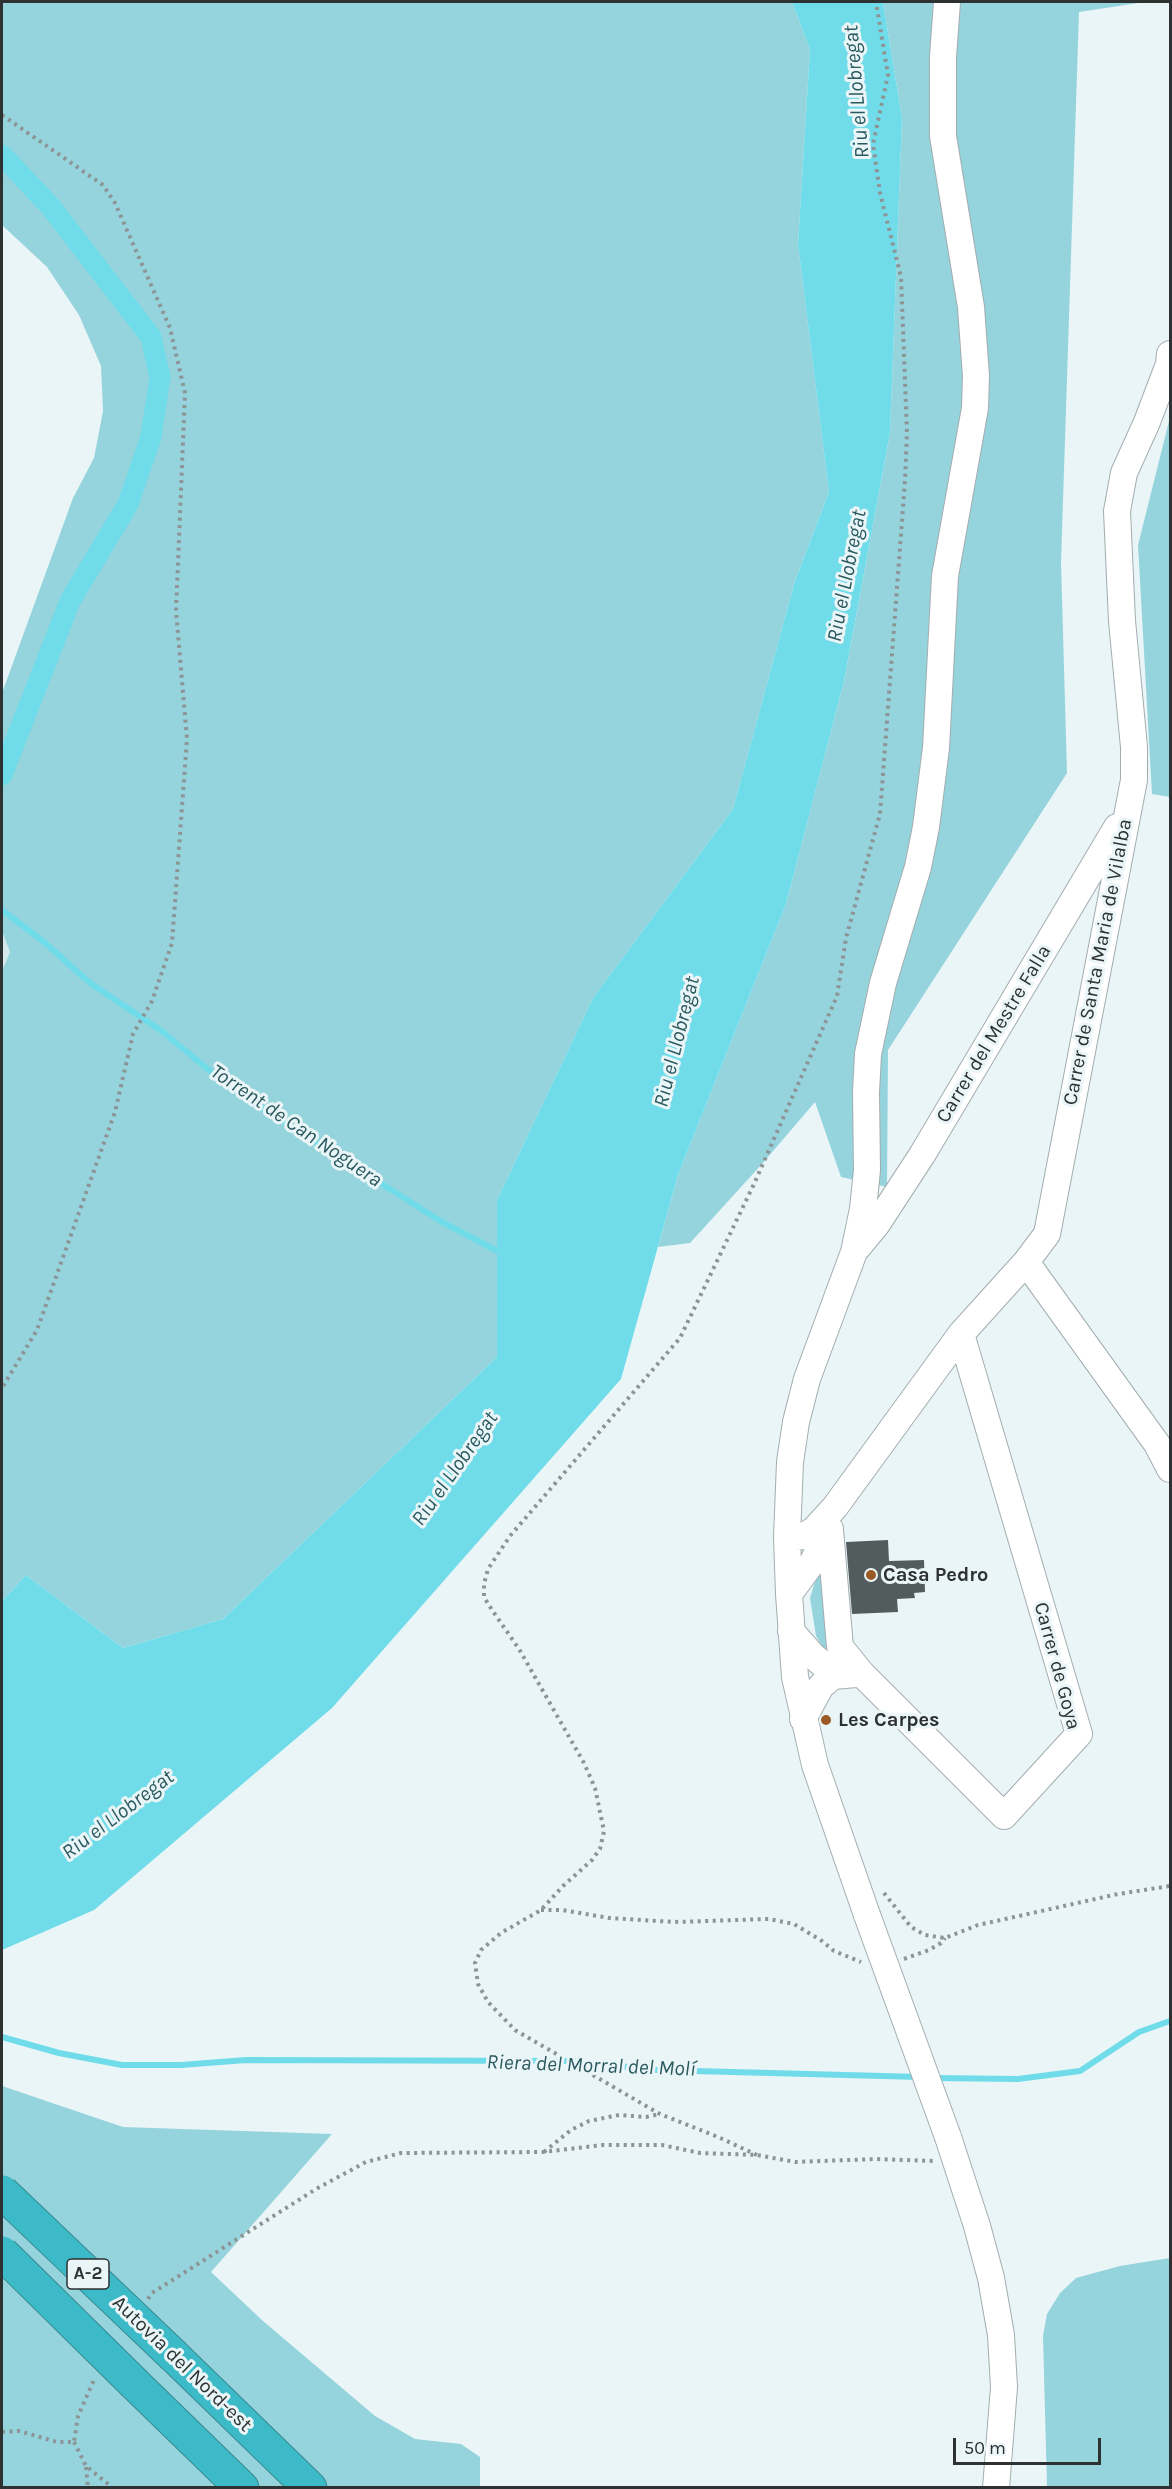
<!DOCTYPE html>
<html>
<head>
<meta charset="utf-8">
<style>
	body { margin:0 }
	#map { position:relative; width:1172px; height:2489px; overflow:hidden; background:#eaf5f7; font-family:Karla,sans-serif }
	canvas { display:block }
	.frame { position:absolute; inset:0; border:3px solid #2d3131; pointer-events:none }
	.scale { position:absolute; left:953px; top:2438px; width:148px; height:27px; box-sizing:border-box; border:3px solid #2d3131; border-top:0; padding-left:8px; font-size:18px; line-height:21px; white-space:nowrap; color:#2d3131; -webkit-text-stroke:4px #eaf5f7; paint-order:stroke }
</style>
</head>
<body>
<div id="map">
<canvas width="1172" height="2489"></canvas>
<div class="frame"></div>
<div class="scale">50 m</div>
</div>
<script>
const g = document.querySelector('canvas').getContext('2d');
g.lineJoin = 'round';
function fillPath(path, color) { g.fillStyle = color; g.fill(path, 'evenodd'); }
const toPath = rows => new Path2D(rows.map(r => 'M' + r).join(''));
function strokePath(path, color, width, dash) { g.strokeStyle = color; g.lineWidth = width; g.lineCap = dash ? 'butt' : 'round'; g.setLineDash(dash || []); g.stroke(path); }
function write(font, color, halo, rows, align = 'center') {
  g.font = font + ' Karla,sans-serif'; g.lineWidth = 6; g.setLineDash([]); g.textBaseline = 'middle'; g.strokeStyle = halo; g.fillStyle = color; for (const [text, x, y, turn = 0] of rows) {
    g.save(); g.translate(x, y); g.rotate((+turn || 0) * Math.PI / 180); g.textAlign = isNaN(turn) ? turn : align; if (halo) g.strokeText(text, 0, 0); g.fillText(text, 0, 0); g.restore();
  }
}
fillPath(toPath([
	[2,931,10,952,2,971]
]), '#d5e9ec');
fillPath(toPath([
	[2,2,792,2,810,49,798,244,829,492,795,581,733,809,593,998,497,1200,497,1357,223,1619,123,1648,26,1575,2,1601,2,971,10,952,2,931,2,693,73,498,94,458,103,411,101,366,79,315,47,267,2,225],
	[883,2,1145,2,1079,12,1061,562,1067,773,888,1050,887,1187,841,1177,815,1102,762,1164,690,1243,658,1247,678,1175,786,904,844,681,890,433,902,118],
	[1170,417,1170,797,1152,794,1138,545],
	[820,1565,832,1641,827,1654,816,1636,810,1598],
	[2,2086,123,2127,332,2134,211,2272,263,2321,375,2416,415,2439,461,2444,480,2457,480,2487,2,2487],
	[1170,2258,1170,2487,1047,2487,1043,2336,1047,2314,1060,2293,1076,2278,1120,2266]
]), '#95d4dc');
fillPath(toPath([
	[792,2,883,2,902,118,890,433,844,681,786,904,678,1175,621,1379,332,1708,94,1910,2,1950,2,1601,26,1575,123,1648,223,1619,497,1357,497,1200,593,998,733,809,795,581,829,492,798,244,810,49]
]), '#70dce9');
strokePath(toPath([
	[2,910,44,942,90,983,163,1032,210,1071,262,1108,442,1222,505,1255],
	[2,2037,59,2053,122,2065,181,2065,246,2060,571,2061,657,2070,920,2077],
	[933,2078,1018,2079,1080,2071,1139,2032,1170,2021]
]), '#70dce9', 6);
strokePath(toPath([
	[2,155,50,206,151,337,160,377,151,437,128,504,70,601,2,775]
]), '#70dce9', 21);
fillPath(toPath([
	[888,1540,889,1561,924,1560,925,1592,914,1593,915,1598,897,1599,898,1612,852,1614,846,1542]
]), '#525c5d');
const minor = toPath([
	[858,1247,877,1224,922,1155,1117,827],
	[1026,1262,1157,1444,1170,1469],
	[830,1530,840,1647,862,1674,1004,1816,1079,1734,961,1334],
	[787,1537,804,1536,814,1530,835,1507,961,1334,1026,1262,1047,1234,1134,780,1134,747,1122,621,1117,511,1124,473,1147,422,1169,364,1170,354],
	[789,1594,812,1563,830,1529],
	[791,1631,813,1656,826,1667,862,1674],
	[803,1719,821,1686,833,1676,856,1674],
	[867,1915,815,1765,795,1677,789,1594,787,1537,790,1462,796,1422,807,1379,854,1252,863,1209,867,1170,866,1092,868,1054,883,983,918,867,926,827,936,748,945,576,975,408,976,376,971,307,943,136,943,57,947,2],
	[948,2137,977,2226,991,2278,1001,2335,1004,2387,996,2488]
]);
const highway = toPath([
	[174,2356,310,2488],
	[135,2384,242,2488]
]);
strokePath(minor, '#a3adaf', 28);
strokePath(highway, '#378a92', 35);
strokePath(toPath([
	[2,115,103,185,115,203,170,328,185,393,176,611,187,739,172,943,152,1001,133,1034,115,1112,37,1330,2,1388],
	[884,1893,911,1927,925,1935,945,1938,978,1925,1118,1894,1170,1886],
	[541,1910,562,1910,609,1918,674,1922,769,1919,794,1924,822,1941,834,1951,861,1962],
	[904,1959,929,1950,941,1943,945,1938],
	[544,2152,571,2130,589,2121,619,2115,646,2117,660,2114],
	[757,2155,718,2137,660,2114,515,2030,488,2002,478,1984,475,1963,481,1950,501,1933,541,1910,563,1886,592,1860,600,1849,604,1831,595,1788,584,1763,519,1649,492,1610,484,1597,484,1584,488,1569,510,1536,680,1338,754,1184,837,996,846,938,880,814,905,481,907,433,901,277,880,193,873,144,888,75,876,2],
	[148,2299,152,2293,316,2189,366,2162,401,2153,543,2152,603,2145,662,2145,700,2153,757,2155,795,2162,876,2159,934,2161],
	[2,2432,19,2431,57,2442,74,2442,78,2416,94,2380],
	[74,2442,86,2466,113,2488],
	[86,2467,88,2488]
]), '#8c9495', 4, [3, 4.5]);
strokePath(minor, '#fff', 26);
strokePath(highway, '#3dbac7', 33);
const minorBridge = toPath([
	[867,1915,948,2137]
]);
const highwayBridge = toPath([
	[2,2192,174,2356],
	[2,2253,135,2384]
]);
strokePath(minorBridge, '#a3adaf', 28, []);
strokePath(highwayBridge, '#378a92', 35, []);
strokePath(minorBridge, '#fff', 26);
strokePath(highwayBridge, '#3dbac7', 33);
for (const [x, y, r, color] of [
	[871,1575,6,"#9a5925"],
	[826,1720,6,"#9a5925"]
]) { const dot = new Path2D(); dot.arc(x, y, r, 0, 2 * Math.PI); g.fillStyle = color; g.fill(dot); strokePath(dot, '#eaf5f7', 2); }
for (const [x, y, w] of [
	[88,2274,42]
]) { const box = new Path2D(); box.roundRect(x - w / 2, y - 15, w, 30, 4.5); g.fillStyle = '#eaf5f7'; g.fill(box); strokePath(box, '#2d3131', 1.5); }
write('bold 18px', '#2d3131', null, [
	["A-2",88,2274]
]);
write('20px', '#2d3131', '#eaf5f7', [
	["Carrer de Santa Maria de Vilalba",1098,962,-79],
	["Carrer del Mestre Falla",994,1034,-59],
	["Carrer de Goya",1057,1666,75],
	["Autovia del Nord-est",182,2364,44]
]);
write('bold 20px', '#2d3131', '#eaf5f7', [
	["Casa Pedro",883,1575],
	["Les Carpes",838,1720]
], 'left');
write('italic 21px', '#2a595f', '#eaf5f7', [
	["Riu el Llobregat",857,92,-95],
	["Riu el Llobregat",847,576,-79],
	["Riu el Llobregat",677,1042,-76],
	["Torrent de Can Noguera",296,1126,34],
	["Riu el Llobregat",455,1469,-55],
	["Riu el Llobregat",118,1815,-37],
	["Riera del Morral del Molí",591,2066,2]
]);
</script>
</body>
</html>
